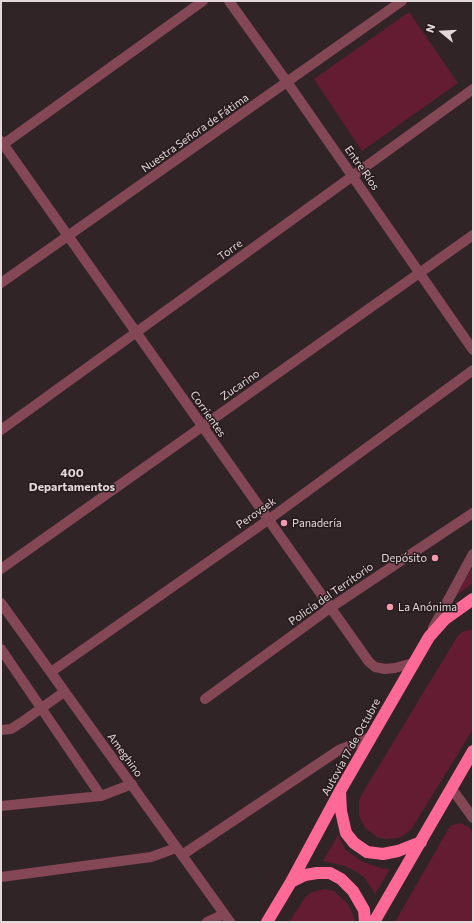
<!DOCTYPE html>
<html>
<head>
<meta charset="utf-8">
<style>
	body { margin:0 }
	#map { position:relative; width:474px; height:923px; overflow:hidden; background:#312427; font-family:Commissioner,sans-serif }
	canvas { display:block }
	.frame { position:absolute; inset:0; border:2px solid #e2d8da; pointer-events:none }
	.north { position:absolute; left:422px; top:12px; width:40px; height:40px; -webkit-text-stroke:3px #271a1d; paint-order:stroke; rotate:288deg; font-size:11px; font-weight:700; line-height:16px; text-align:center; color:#e2d8da }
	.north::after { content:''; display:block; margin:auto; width:14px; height:18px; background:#e2d8da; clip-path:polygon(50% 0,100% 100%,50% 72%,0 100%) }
</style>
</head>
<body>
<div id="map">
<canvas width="474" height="923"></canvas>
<div class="frame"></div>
<div class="north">N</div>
</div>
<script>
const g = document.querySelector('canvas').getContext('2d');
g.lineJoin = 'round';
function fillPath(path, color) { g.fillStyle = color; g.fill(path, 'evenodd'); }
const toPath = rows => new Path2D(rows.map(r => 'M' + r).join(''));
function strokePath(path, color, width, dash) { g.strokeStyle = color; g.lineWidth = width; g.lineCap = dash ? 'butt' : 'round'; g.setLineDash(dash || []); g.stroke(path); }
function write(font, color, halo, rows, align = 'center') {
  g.font = font + ' Commissioner,sans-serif'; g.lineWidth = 3; g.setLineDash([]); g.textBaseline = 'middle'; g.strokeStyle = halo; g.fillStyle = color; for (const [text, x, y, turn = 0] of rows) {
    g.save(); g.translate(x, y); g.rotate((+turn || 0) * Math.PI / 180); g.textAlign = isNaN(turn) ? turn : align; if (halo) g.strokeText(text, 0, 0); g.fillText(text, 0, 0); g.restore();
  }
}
fillPath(toPath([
	[409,12,458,83,362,151,314,79],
	[473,566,473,583,456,596],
	[473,629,473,729,411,830,399,838,384,839,377,837,365,828,359,815,359,801,362,794,457,637,462,632],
	[460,823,469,827,473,834,473,922,395,922,450,826],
	[338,835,345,849,361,861,380,868,390,869,375,894,364,877,355,871,345,866,323,861],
	[325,889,334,891,348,904,354,917,355,922,289,922,306,896,312,892]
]), '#631c32');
strokePath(toPath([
	[229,1,287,82,473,350],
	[1,141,369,662,375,667,385,669,395,668,413,663],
	[1,146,203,1],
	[1,283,402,1],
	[1,430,473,89],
	[1,569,473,235],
	[1,603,230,922],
	[433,628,473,554],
	[1,649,101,796],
	[51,672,268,520,473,370],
	[205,699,330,608,473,513],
	[1,730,11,729,22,722,64,692],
	[452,789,473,818],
	[1,806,101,796,132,784],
	[182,855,339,750,371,737],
	[1,877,151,857,176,848],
	[207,922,224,914]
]), '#834756', 10);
strokePath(toPath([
	[340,792,341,811,346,833,354,843,367,852,383,854,398,851,421,842],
	[291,882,305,875,317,873,330,873,341,879,353,891,364,910,365,922],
	[267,922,291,882,340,791,429,637,445,619,473,599],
	[374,922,473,751]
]), '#fe6995', 12);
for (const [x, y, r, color] of [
	[284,523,4,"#f29aae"],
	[435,558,4,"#f29aae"],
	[390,607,4,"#f29aae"]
]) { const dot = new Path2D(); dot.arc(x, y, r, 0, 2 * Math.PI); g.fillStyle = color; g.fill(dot); strokePath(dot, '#271a1d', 1.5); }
write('11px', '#e2d8da', '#271a1d', [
	["Nuestra Señora de Fátima",195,133,-35],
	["Entre Ríos",362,168,55],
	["Torre",230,250,-36],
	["Zucarino",240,385,-35],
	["Corrientes",208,414,55],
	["Perovsek",256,513,-35],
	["Policía del Territorio",331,594,-35],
	["Autovía 17 de Octubre",351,747,-61],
	["Ameghino",125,755,54]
]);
write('11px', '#e2d8da', '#271a1d', [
	["Panadería",292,523],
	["Depósito",427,558,"right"],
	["La Anónima",398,607]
], 'left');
write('bold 12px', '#e2d8da', '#271a1d', [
	["400",72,473],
	["Departamentos",72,487]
]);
</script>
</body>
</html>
